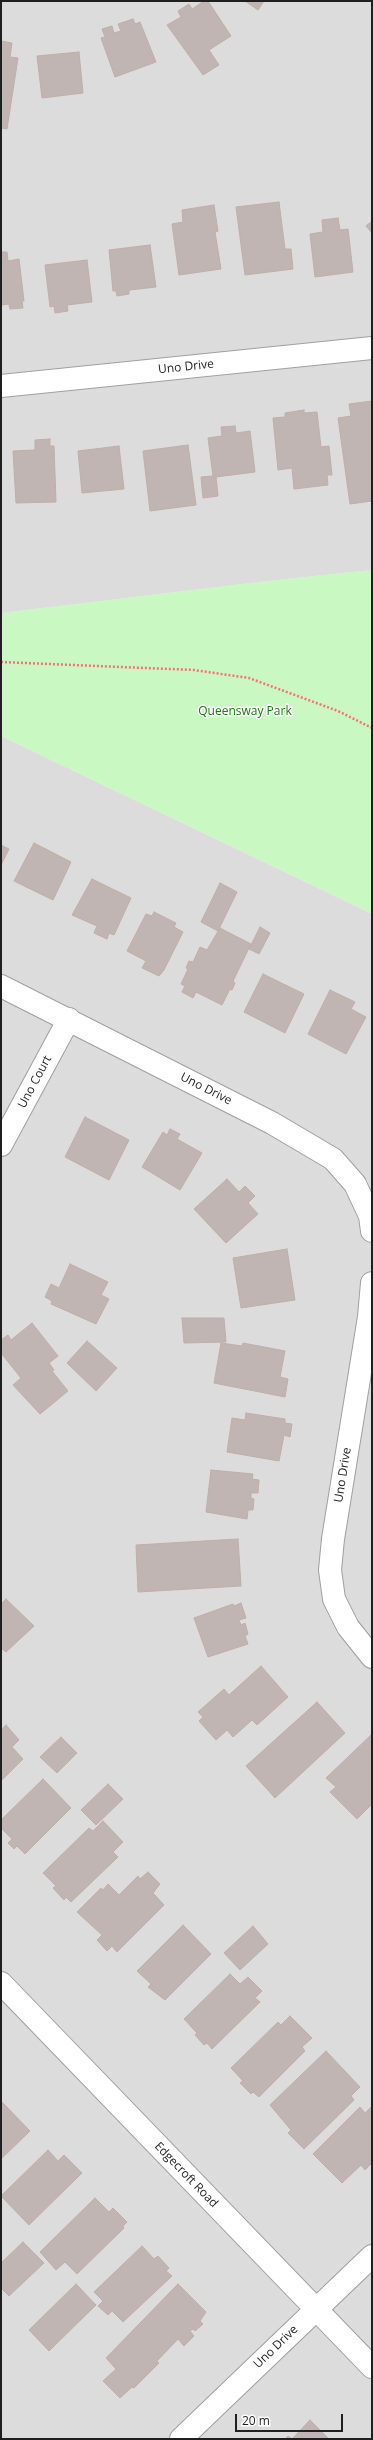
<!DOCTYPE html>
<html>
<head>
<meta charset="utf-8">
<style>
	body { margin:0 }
	#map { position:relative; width:373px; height:2440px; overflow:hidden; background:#efeae5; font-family:"Open Sans",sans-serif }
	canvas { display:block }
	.frame { position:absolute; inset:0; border:2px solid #1f1f1f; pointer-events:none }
	.scale { position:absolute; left:235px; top:2414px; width:108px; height:18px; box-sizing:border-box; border:2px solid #1f1f1f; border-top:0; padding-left:5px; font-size:12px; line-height:14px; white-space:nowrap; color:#1f1f1f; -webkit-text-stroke:3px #fff; paint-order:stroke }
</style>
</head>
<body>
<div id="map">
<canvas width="373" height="2440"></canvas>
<div class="frame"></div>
<div class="scale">20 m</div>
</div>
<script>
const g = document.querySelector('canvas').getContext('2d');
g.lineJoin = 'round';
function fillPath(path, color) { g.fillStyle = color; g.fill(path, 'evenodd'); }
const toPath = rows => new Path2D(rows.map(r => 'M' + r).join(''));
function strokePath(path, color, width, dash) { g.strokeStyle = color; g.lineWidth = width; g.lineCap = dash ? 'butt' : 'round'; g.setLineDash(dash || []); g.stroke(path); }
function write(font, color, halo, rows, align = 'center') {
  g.font = font + ' "Open Sans",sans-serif'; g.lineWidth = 3; g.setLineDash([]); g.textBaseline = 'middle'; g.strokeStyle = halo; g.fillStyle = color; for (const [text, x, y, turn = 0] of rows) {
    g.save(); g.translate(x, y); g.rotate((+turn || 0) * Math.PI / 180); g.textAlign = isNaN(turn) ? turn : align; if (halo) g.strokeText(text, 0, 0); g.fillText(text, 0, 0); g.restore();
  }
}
fillPath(toPath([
	[1,1,372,1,372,570,268,581,1,613],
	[1,736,372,914,372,2439,1,2439]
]), '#dddcdc');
fillPath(toPath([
	[372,570,372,914,1,736,1,613,268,581]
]), '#c9f8c3');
const building = toPath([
	[204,1,208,1,231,36,209,50,219,65,203,75,167,25,181,17,178,11,189,4,192,9,204,1],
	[245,1,264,1,258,10,245,1],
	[133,19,135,24,140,22,156,62,115,77,101,38,105,37,102,29,112,26,114,33,121,31,118,24,133,19],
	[1,41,12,43,10,57,18,58,7,129,1,128,1,41],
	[79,52,83,93,42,98,37,56,79,52],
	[279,202,285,249,291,249,293,269,245,275,236,207,279,202],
	[214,205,218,231,215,232,221,269,179,275,172,224,183,222,182,210,214,205],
	[338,218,340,230,348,229,353,272,315,277,310,234,323,232,322,220,338,218],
	[372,221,372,233,366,226,372,221],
	[150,245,156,287,129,290,129,294,117,296,116,291,113,291,109,250,150,245],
	[1,252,7,252,8,261,19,259,24,301,22,301,23,308,10,309,9,304,1,305,1,252],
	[87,260,92,302,67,305,68,311,55,313,54,306,50,307,45,265,87,260],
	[372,401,372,501,350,504,338,418,351,416,349,404,372,401],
	[304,410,304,413,317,412,321,447,329,446,332,475,327,475,328,485,294,489,292,468,278,470,273,418,285,417,285,413,304,410],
	[235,426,236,433,250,431,255,472,216,477,218,496,203,498,201,477,213,476,208,438,222,436,221,427,235,426],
	[50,439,50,446,54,446,56,502,16,503,13,451,35,450,35,440,50,439],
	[188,445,196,505,150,511,143,451,188,445],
	[119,446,124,489,82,493,78,451,119,446],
	[34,843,71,862,53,900,14,881,34,843],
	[1,845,9,849,1,865,1,845],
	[92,879,131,898,114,935,109,933,107,939,94,933,97,926,72,915,92,879],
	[220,883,237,892,218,931,201,922,220,883],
	[154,912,176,923,174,927,183,932,164,970,159,976,142,968,146,961,127,951,146,914,152,916,154,912],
	[260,927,270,933,259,954,249,949,260,927],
	[220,928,251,944,233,981,235,983,232,990,230,989,222,1005,196,992,193,998,182,992,185,986,181,984,188,969,186,968,189,961,193,962,200,947,207,950,220,928],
	[263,974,304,994,285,1033,244,1012,263,974],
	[330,990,355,1002,351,1009,366,1017,346,1054,308,1034,330,990],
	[85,1117,129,1140,109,1180,65,1157,85,1117],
	[170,1129,180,1134,177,1139,202,1153,180,1190,142,1167,163,1132,167,1135,170,1129],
	[227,1179,239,1192,245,1186,255,1196,248,1203,258,1214,226,1243,194,1209,227,1179],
	[287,1249,295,1300,241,1308,233,1258,287,1249],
	[70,1264,108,1282,101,1295,109,1299,96,1324,51,1304,52,1301,45,1297,51,1284,59,1288,70,1264],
	[182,1318,224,1318,226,1342,184,1343,182,1318],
	[32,1323,58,1356,49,1363,54,1370,52,1371,68,1391,40,1414,13,1385,21,1378,1,1353,1,1340,8,1335,11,1340,32,1323],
	[87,1341,117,1368,96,1391,67,1363,87,1341],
	[221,1343,242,1346,243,1343,285,1351,280,1377,288,1379,285,1397,214,1383,221,1343],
	[246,1413,285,1419,285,1423,292,1424,290,1437,284,1435,279,1461,227,1452,232,1418,245,1420,246,1413],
	[211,1470,253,1474,252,1479,259,1480,258,1493,251,1493,251,1498,254,1499,253,1510,248,1510,247,1519,206,1512,211,1470],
	[238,1539,241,1586,138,1592,136,1545,238,1539],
	[6,1599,34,1626,6,1652,1,1648,1,1604,6,1599],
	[241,1603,246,1618,239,1620,241,1625,245,1623,248,1634,245,1636,248,1644,208,1657,194,1618,233,1604,234,1606,241,1603],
	[261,1666,288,1697,257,1725,252,1720,233,1737,227,1730,216,1740,199,1721,203,1717,198,1712,224,1689,229,1695,261,1666],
	[317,1702,345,1733,275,1798,246,1766,317,1702],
	[6,1725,19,1740,12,1747,23,1759,1,1781,1,1730,6,1725],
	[372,1734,372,1804,357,1819,330,1792,336,1787,326,1778,372,1734],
	[61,1737,77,1753,57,1773,40,1757,61,1737],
	[43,1779,71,1808,25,1854,17,1846,14,1849,8,1843,12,1839,1,1828,1,1820,43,1779],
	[108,1784,123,1799,96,1825,81,1810,108,1784],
	[103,1821,123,1842,113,1852,118,1857,71,1902,66,1897,64,1900,53,1888,56,1886,43,1873,89,1828,93,1831,103,1821],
	[148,1872,160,1884,153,1893,164,1905,117,1952,112,1946,107,1951,97,1940,102,1935,77,1912,101,1888,103,1890,108,1884,119,1895,138,1876,140,1879,148,1872],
	[183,1925,211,1954,165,2000,148,1987,151,1984,137,1971,183,1925],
	[253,1926,268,1944,240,1970,224,1953,253,1926],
	[230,1974,240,1984,248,1977,262,1991,255,1998,260,2002,212,2049,207,2043,204,2045,195,2035,197,2033,184,2019,230,1974],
	[290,2016,312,2038,302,2047,305,2051,259,2097,253,2092,251,2094,240,2083,243,2081,231,2068,278,2022,281,2025,290,2016],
	[326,2051,360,2087,351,2096,354,2100,304,2149,288,2133,291,2130,270,2105,326,2051],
	[1,2101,30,2131,1,2159,1,2101],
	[372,2106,372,2153,370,2155,372,2163,365,2170,361,2165,342,2183,313,2154,360,2107,365,2113,372,2106],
	[48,2150,58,2161,64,2155,82,2173,29,2225,1,2196,48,2150],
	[95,2198,109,2212,113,2208,127,2222,123,2226,124,2228,77,2274,65,2262,56,2270,40,2252,95,2198],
	[23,2242,44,2263,9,2296,1,2288,1,2263,23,2242],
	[142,2246,154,2259,158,2256,169,2268,166,2271,172,2276,123,2322,112,2311,108,2315,98,2306,103,2301,94,2292,142,2246],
	[76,2284,96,2305,49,2351,29,2330,76,2284],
	[178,2284,206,2312,200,2321,203,2324,195,2331,193,2329,190,2331,194,2336,184,2346,178,2339,157,2361,159,2363,134,2388,132,2387,120,2398,103,2381,116,2369,106,2358,178,2284],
	[310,2420,329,2439,285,2439,288,2436,292,2439,310,2420]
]);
fillPath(building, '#c0b5b2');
strokePath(building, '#c1aea8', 1);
const minor = toPath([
	[1,386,372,348],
	[1,986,272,1123,333,1159,355,1184,370,1216,372,1231],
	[1,1145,69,1019],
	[372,1283,369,1317,333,1539,330,1570,334,1599,348,1627,372,1657],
	[1,1983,372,2367],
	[181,2439,372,2256]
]);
strokePath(minor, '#a0a0a0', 24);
strokePath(toPath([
	[1,662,194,670,249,678,338,711,372,728]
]), '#f76f7b', 2.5, [2, 2]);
strokePath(minor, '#fff', 22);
write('12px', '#1f1f1f', '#fff', [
	["Uno Drive",186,367,-6],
	["Uno Court",35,1082,-62],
	["Uno Drive",206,1089,27],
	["Uno Drive",343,1475,-81],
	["Edgecroft Road",186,2175,46],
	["Uno Drive",276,2347,-44]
]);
write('12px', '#1a7c0e', '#fff', [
	["Queensway Park",245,712]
]);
</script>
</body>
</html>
